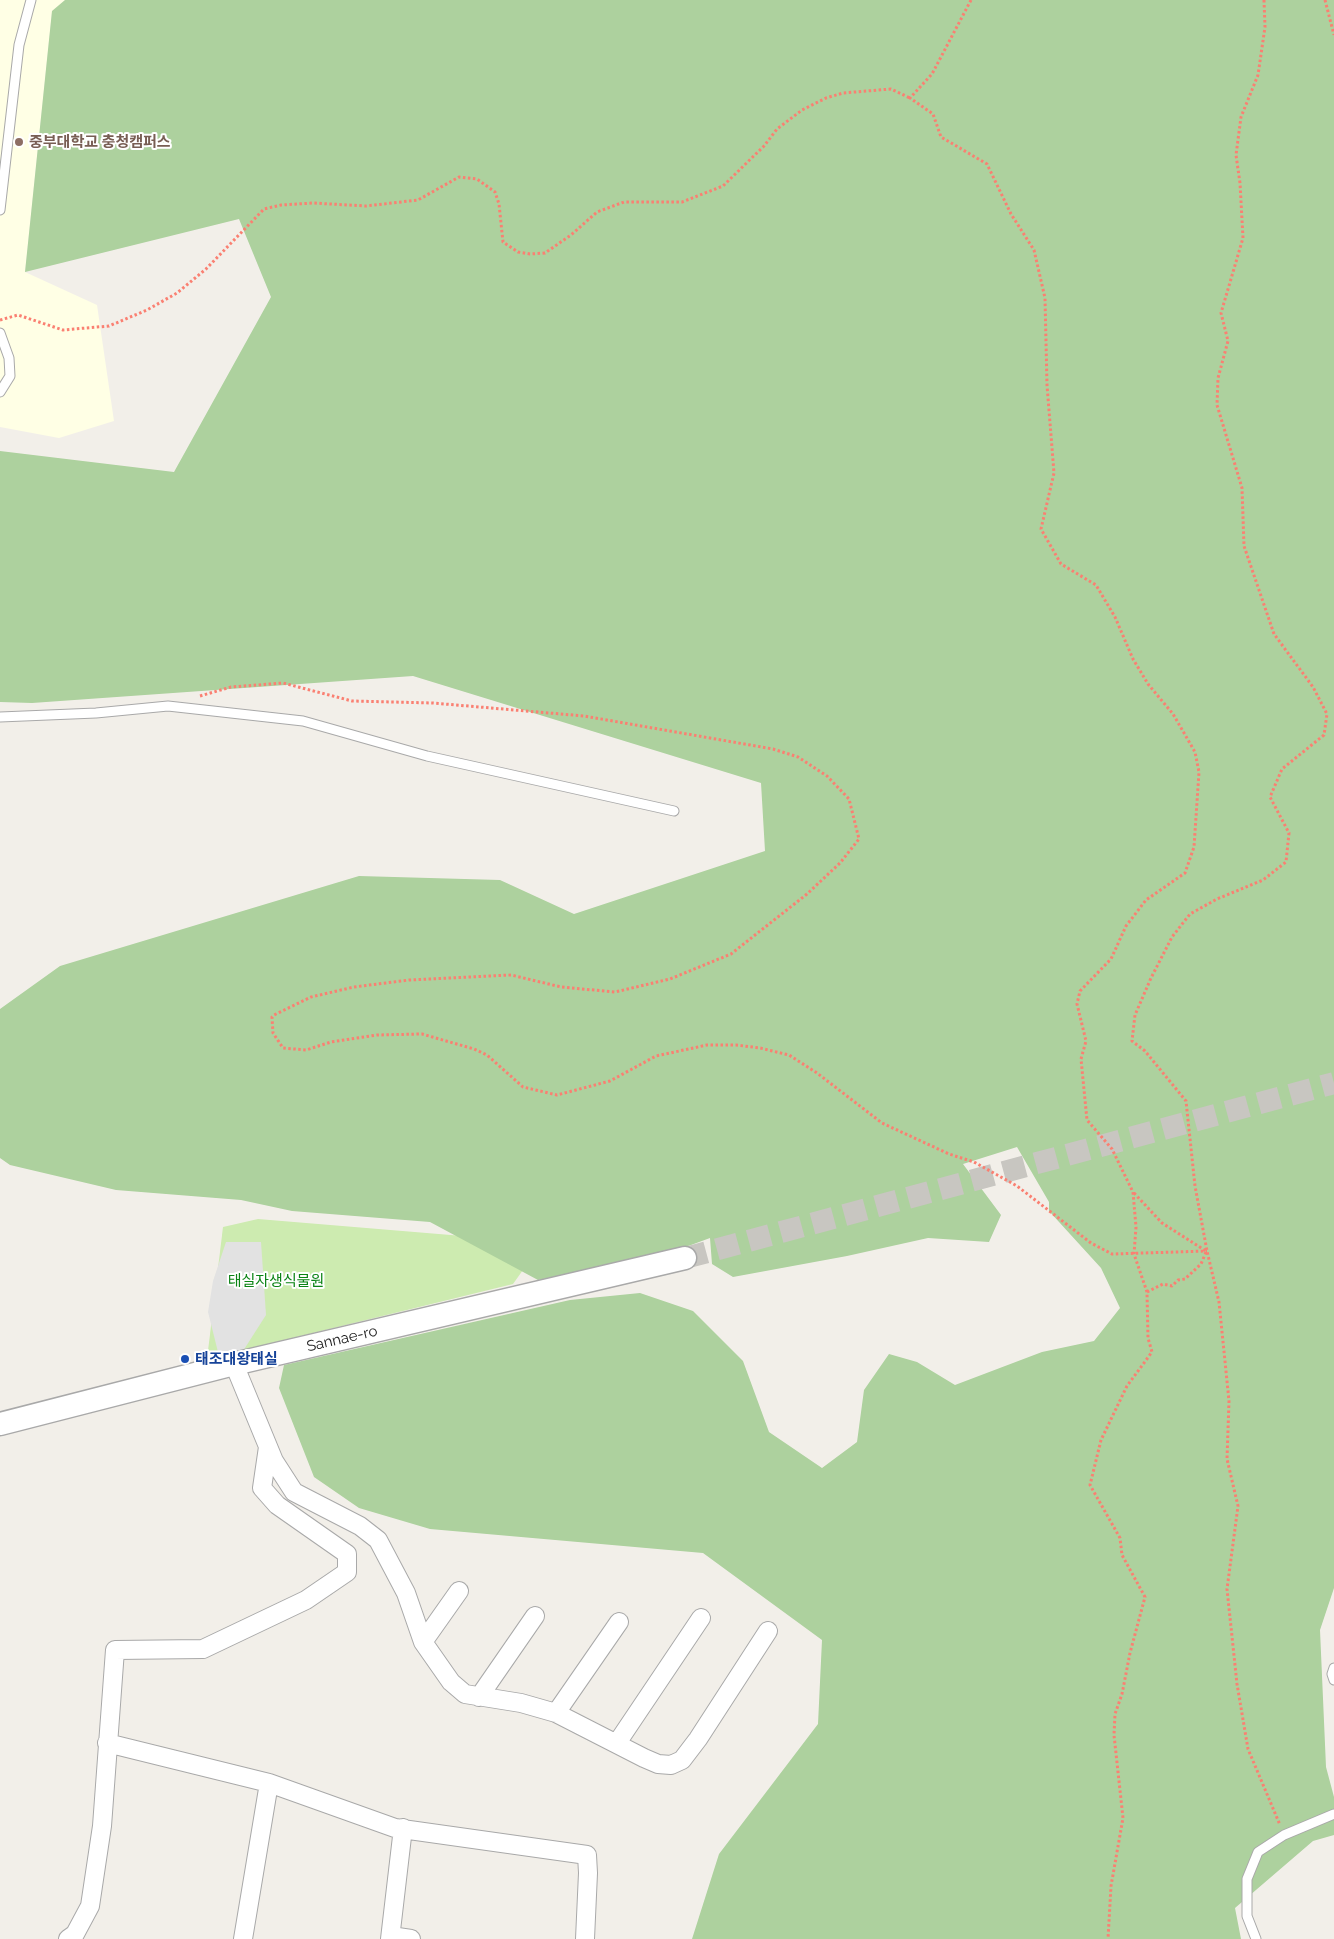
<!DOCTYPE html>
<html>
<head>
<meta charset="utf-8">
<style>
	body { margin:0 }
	canvas { display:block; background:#f2efe9 }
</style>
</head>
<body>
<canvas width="1334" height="1939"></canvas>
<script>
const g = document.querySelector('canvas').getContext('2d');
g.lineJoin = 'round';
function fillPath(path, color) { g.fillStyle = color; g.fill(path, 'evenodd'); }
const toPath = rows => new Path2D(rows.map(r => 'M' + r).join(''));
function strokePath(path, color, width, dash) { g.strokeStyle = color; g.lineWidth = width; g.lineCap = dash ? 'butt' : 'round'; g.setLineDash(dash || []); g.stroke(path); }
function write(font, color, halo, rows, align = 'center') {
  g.font = font + ' Raleway,"Noto Sans KR",sans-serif'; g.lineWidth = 4; g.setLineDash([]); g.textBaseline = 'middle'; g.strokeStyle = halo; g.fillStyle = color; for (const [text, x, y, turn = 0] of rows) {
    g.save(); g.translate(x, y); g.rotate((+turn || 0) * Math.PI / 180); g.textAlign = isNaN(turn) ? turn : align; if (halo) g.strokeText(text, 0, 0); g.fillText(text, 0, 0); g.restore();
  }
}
fillPath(toPath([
	[0,0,65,0,52,12,25,272,97,305,114,421,59,438,0,427]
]), '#ffffe5');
fillPath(toPath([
	[258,1219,523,1241,528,1263,513,1284,207,1359,223,1227]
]), '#cdebb0');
fillPath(toPath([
	[65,0,1334,0,1334,1588,1320,1630,1326,1767,1334,1797,1334,1835,1313,1841,1235,1908,1241,1939,692,1939,719,1854,818,1724,822,1640,703,1553,430,1529,359,1508,314,1477,279,1388,284,1365,570,1300,640,1293,693,1311,743,1361,769,1432,822,1468,857,1442,864,1390,889,1354,917,1362,955,1385,1042,1352,1094,1341,1120,1308,1101,1268,1049,1211,1049,1202,1017,1147,963,1164,1001,1215,989,1242,928,1238,847,1256,733,1277,712,1264,710,1238,672,1252,538,1280,430,1222,292,1211,241,1200,116,1190,10,1165,0,1158,0,1009,60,966,359,876,500,880,574,914,765,851,761,783,413,676,32,703,0,702,0,451,174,472,271,297,239,219,25,272,52,11]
]), '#add19e');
fillPath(toPath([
	[226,1242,261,1242,266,1315,243,1351,219,1356,208,1312,213,1281]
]), '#e2e2e2');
strokePath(toPath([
	[685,1258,1334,1083]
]), '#c8c6c1', 22, [22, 11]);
const service = toPath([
	[0,210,19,45,31,0],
	[0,333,9,358,10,376,0,392],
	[0,717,96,713,168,706,303,721,427,756,674,811],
	[1334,1668,1332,1674,1334,1680],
	[1256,1939,1247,1916,1247,1879,1258,1852,1284,1835,1334,1814]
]);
const minor = toPath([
	[234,1364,274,1461,294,1492,360,1526,378,1540,406,1593,423,1642,451,1682,465,1694,521,1703,556,1713,644,1758,658,1764,671,1765,682,1760,698,1739,768,1631],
	[423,1642,459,1591],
	[479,1697,535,1616],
	[556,1713,619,1622],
	[107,1743,269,1783,395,1828,587,1855,588,1873,585,1939],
	[617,1743,701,1618],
	[391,1936,411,1939],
	[68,1939,75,1934,90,1906,102,1826,115,1650,203,1649,306,1600,347,1572,347,1554,277,1505,262,1488,268,1447],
	[243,1939,269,1783],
	[390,1939,403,1828]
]);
const tertiary = toPath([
	[0,1424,234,1364,685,1258]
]);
strokePath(service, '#a9a9a9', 11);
strokePath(minor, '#a9a9a9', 20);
strokePath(tertiary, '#a9a9a9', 25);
strokePath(toPath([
	[971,0,932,74,910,98,933,114,941,137,987,164,1011,214,1034,250,1045,298,1047,385,1054,473,1041,529,1061,564,1096,585,1115,617,1133,659,1148,684,1173,714,1195,752,1199,772,1194,847,1185,873,1146,900,1126,926,1111,959,1080,991,1077,1004,1086,1041,1081,1059,1087,1120,1112,1149,1133,1192,1136,1227,1134,1254,1147,1292,1148,1338,1152,1352,1127,1386,1101,1440,1090,1485,1120,1538,1122,1555,1145,1597,1130,1653,1122,1694,1115,1714,1114,1735,1123,1818,1111,1886,1108,1939],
	[1264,0,1265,27,1258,75,1241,117,1236,155,1240,183,1243,238,1221,313,1228,341,1218,378,1217,405,1242,488,1244,546,1274,634,1313,687,1327,714,1324,735,1282,769,1270,797,1289,833,1286,862,1263,880,1217,899,1190,914,1172,937,1151,978,1135,1015,1132,1041,1145,1051,1186,1101,1195,1186,1207,1251,1219,1302,1229,1401,1227,1459,1238,1506,1227,1589,1237,1684,1248,1749,1280,1825],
	[1325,0,1334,35],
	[0,320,18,315,63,330,109,326,147,310,177,293,206,269,264,209,281,205,313,203,366,206,418,200,459,177,477,179,495,192,499,204,503,242,518,252,530,254,545,253,571,235,597,212,624,202,682,202,723,186,764,146,777,129,802,110,826,98,843,93,891,89,910,98],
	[200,696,231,687,283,683,352,701,433,703,584,716,773,749,798,757,827,776,849,799,859,839,840,863,807,894,731,954,670,979,615,992,561,987,511,975,409,980,354,987,311,997,274,1015,272,1017,273,1033,283,1048,306,1050,331,1042,377,1035,422,1034,474,1049,487,1055,523,1087,557,1095,610,1081,656,1056,707,1045,736,1045,760,1048,789,1055,817,1073,882,1123,949,1154,974,1162,1017,1186,1091,1243,1112,1254,1207,1251],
	[1134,1193,1162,1223,1206,1251],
	[1147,1292,1163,1284,1172,1286,1178,1280,1185,1279,1201,1264,1206,1252]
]), '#fa8072', 3, [2.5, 2.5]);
strokePath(service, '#fff', 9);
strokePath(minor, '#fff', 18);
strokePath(tertiary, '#fff', 22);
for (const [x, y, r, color] of [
	[19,142,5,"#8d6e63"],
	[185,1359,5,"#1a4fb4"]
]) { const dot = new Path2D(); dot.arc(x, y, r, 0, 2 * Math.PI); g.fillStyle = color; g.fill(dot); strokePath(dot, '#fff', 2); }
write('bold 15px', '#785e54', '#fff', [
	["중부대학교 충청캠퍼스",29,142]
], 'left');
write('15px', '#0c8416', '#fff', [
	["태실자생식물원",276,1281]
]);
write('15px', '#222', '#fff', [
	["Sannae-ro",342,1339,-13]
]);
write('bold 15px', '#164399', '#fff', [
	["태조대왕태실",195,1359]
], 'left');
</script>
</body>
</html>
